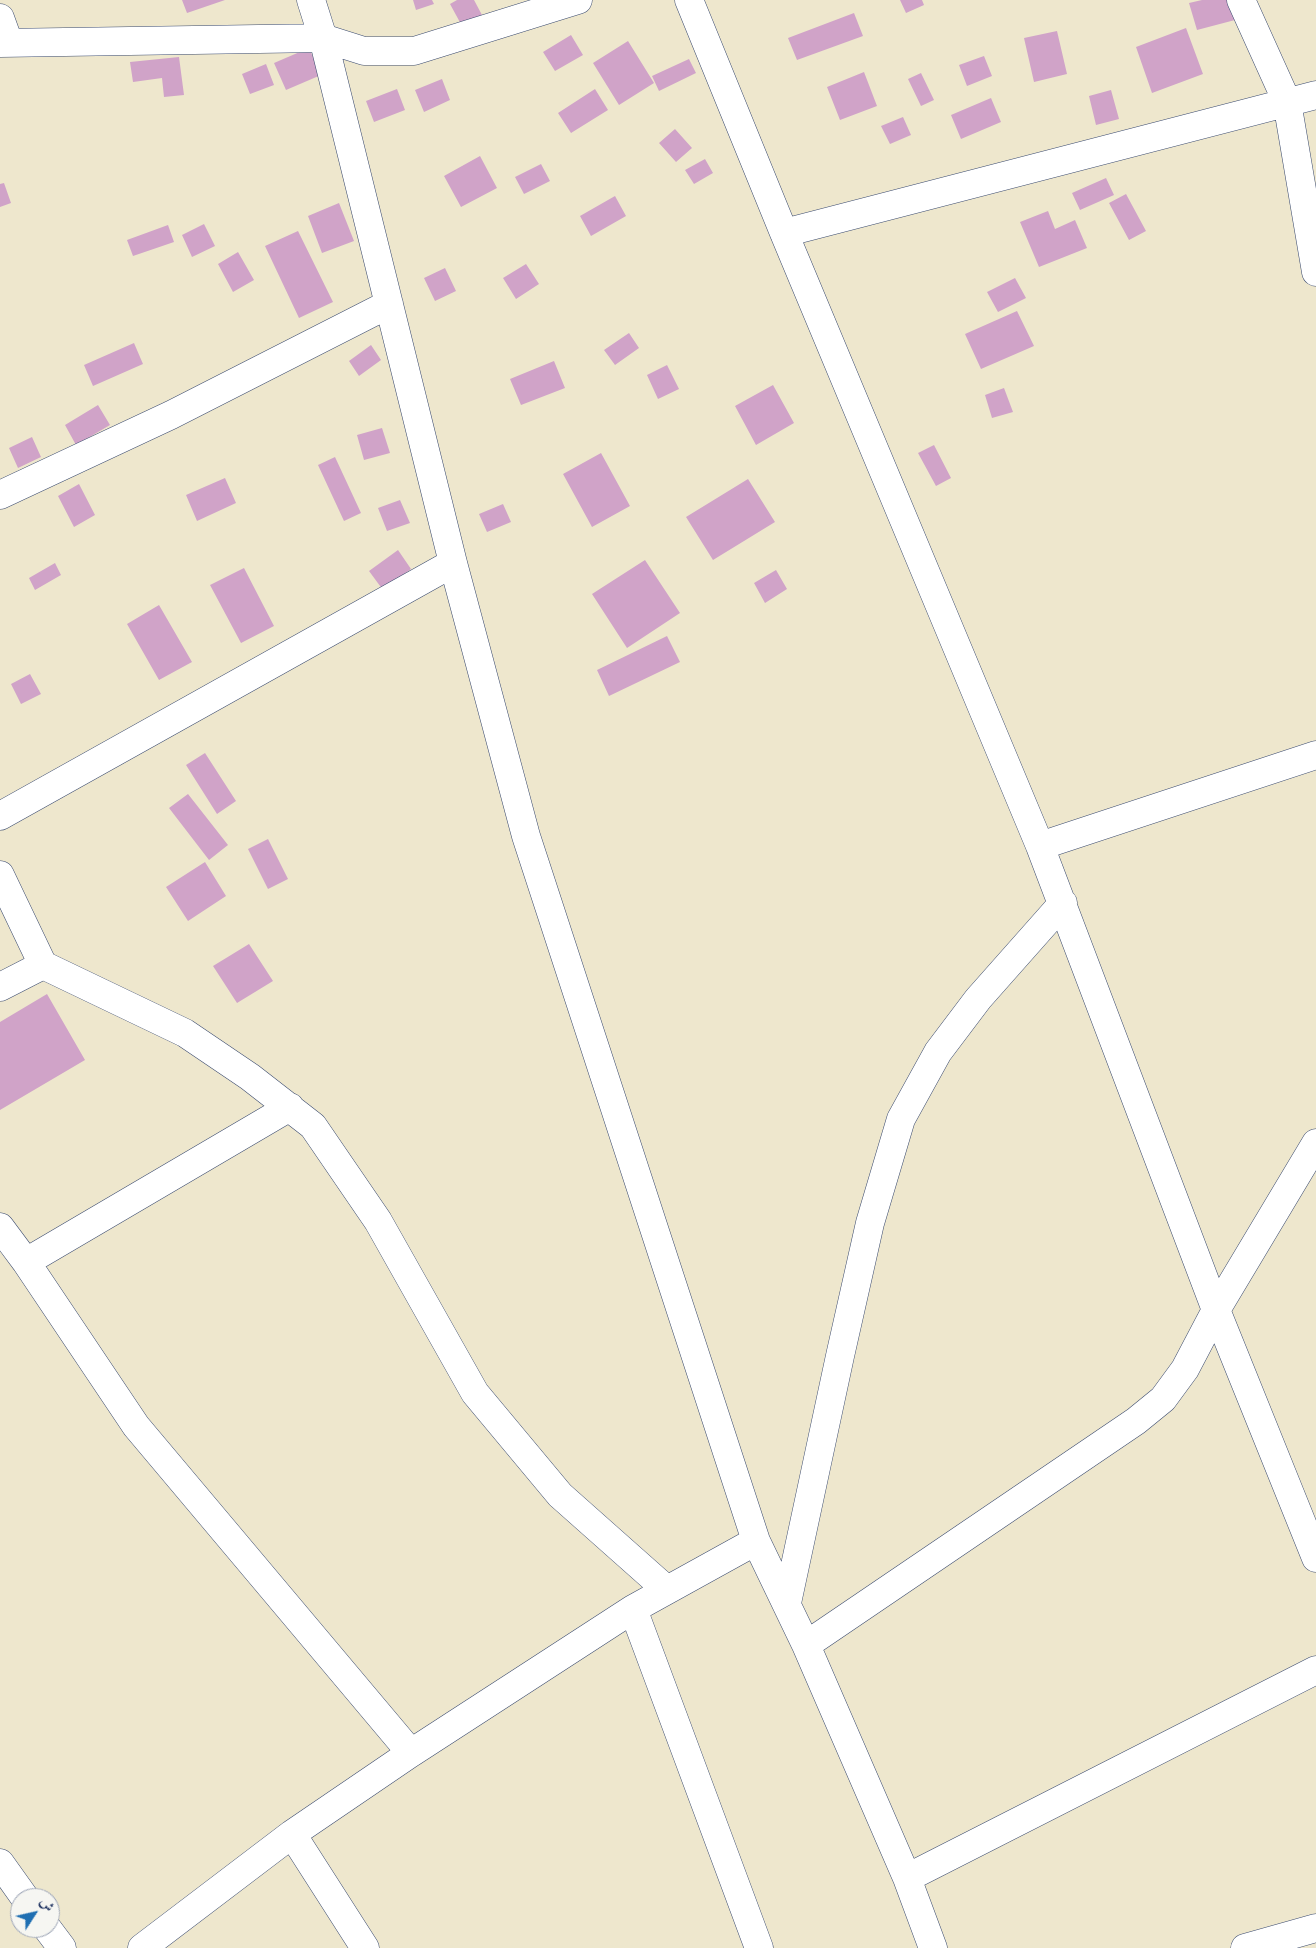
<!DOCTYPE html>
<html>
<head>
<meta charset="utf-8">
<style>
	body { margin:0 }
	#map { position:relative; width:1316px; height:1948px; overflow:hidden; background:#eee7cd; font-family:"IM FELL Double Pica",Amiri,serif }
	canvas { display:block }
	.north { position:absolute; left:10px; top:1888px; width:50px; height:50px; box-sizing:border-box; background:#f6f6f2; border:1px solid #9ea6b7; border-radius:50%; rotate:55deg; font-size:14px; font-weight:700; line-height:20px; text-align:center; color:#1b2f5e }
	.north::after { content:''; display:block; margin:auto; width:18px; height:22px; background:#1f6fb2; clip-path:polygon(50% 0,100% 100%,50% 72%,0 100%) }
</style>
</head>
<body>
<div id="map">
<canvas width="1316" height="1948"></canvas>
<div class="north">ش</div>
</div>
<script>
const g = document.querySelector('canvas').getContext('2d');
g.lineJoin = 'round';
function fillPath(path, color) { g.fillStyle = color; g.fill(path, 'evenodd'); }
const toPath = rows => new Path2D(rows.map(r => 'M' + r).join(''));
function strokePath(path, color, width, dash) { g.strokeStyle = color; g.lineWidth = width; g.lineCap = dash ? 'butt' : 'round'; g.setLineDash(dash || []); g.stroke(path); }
fillPath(toPath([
	[182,0,225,0,187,13],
	[413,0,432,0,434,4,416,10],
	[457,0,474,0,482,15,462,26,450,4],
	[900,0,922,0,924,5,906,13],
	[1202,0,1229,0,1235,20,1197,30,1189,3],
	[854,13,863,36,797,60,788,38],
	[1186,28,1203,74,1152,93,1136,47],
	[1057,31,1067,74,1034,82,1024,38],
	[571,35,583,55,555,71,543,52],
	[628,41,654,83,619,105,593,63],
	[309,48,321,75,286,90,274,63],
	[984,56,992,76,967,86,959,65],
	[179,57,184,95,164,97,162,78,133,82,130,62],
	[689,59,696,73,659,91,652,76],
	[266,64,274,85,250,94,242,74],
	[864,72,877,106,840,120,827,87],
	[921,73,934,100,921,106,908,79],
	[442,79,450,100,424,112,415,90],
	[397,89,405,110,374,122,366,101],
	[595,89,608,110,571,133,558,113],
	[1111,90,1119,119,1096,125,1089,96],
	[991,98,1001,122,961,139,951,115],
	[903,117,911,135,890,144,881,126],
	[675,129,692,148,676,162,659,143],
	[480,156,497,188,461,207,444,176],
	[705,159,713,173,694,184,685,170],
	[541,164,550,181,524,194,515,177],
	[1106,178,1114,195,1080,210,1072,193],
	[4,183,11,203,0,207,0,184],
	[1126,194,1146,231,1129,240,1109,203],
	[615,196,626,216,591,236,580,216],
	[339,203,354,241,322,253,308,216],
	[1048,211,1055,229,1075,220,1087,248,1039,267,1020,222],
	[204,224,215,246,192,257,182,235],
	[168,225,174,242,133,256,127,240],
	[298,231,333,302,299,318,265,246],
	[238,252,254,280,233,292,218,264],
	[526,264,539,284,516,299,503,278],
	[445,268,456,291,435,301,424,278],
	[1015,278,1026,298,998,312,987,292],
	[1017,311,1034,346,981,369,965,334],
	[629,333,639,348,615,365,604,350],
	[134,343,143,364,93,386,84,365],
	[371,345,381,360,359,376,349,361],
	[554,361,565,388,521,405,510,379],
	[667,365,679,389,658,399,647,375],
	[773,385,794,423,756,445,735,406],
	[1004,388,1013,412,992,418,985,395],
	[98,405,110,425,76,445,65,425],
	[382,428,390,453,364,460,357,435],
	[32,437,41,457,18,468,9,448],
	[934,445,951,478,936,486,918,453],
	[601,453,630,506,592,527,563,474],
	[335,457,361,513,344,521,318,465],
	[225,478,236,503,197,521,186,495],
	[748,479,775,522,713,560,686,517],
	[79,484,95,515,74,527,58,496],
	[400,500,410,523,387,531,378,508],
	[503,504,511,522,487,532,479,514],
	[398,550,411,569,383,590,369,571],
	[645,560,680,613,627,648,592,594],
	[55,563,61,575,35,590,29,578],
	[244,568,274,626,241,643,210,585],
	[776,570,787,589,765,603,754,583],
	[159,605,192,662,159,680,127,624],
	[667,636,680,662,609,696,597,670],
	[30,674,41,694,21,704,11,684],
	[205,753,236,801,217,814,186,765],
	[188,794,228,845,209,860,169,808],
	[268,839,288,879,268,889,248,849],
	[205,862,226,896,188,921,166,887],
	[249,944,273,981,237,1003,213,966],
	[47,994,85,1060,0,1110,0,1022]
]), '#d0a3c8');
const street = toPath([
	[311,0,323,38,453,563,526,836,756,1541,806,1645,907,1878,933,1948],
	[689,0,784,233,1040,846,1216,1310,1316,1558],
	[1241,0,1287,102,1316,272],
	[0,18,9,43],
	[0,43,323,38,364,51,414,51,578,0],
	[784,233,1316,95],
	[0,495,171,415,389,304],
	[0,816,453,563],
	[1040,846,1316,755],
	[0,875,43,965,185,1033,250,1077,313,1126,378,1221,475,1393,560,1495,667,1590],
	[0,987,43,965],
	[0,1227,26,1262,136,1426,411,1753],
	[26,1262,290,1107],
	[787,1603,840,1356,870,1223,901,1119,938,1052,978,999,1063,903],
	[633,1609,759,1948],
	[806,1645,1136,1421,1163,1399,1185,1369,1216,1310,1316,1143],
	[292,1834,365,1948],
	[0,1863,25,1898],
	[907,1878,1316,1670],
	[47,1928,62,1948],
	[142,1948,292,1834,411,1753,633,1609,756,1541],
	[1245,1948,1316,1928]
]);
strokePath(street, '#3b4b6f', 29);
strokePath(street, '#fff', 28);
</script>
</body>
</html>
